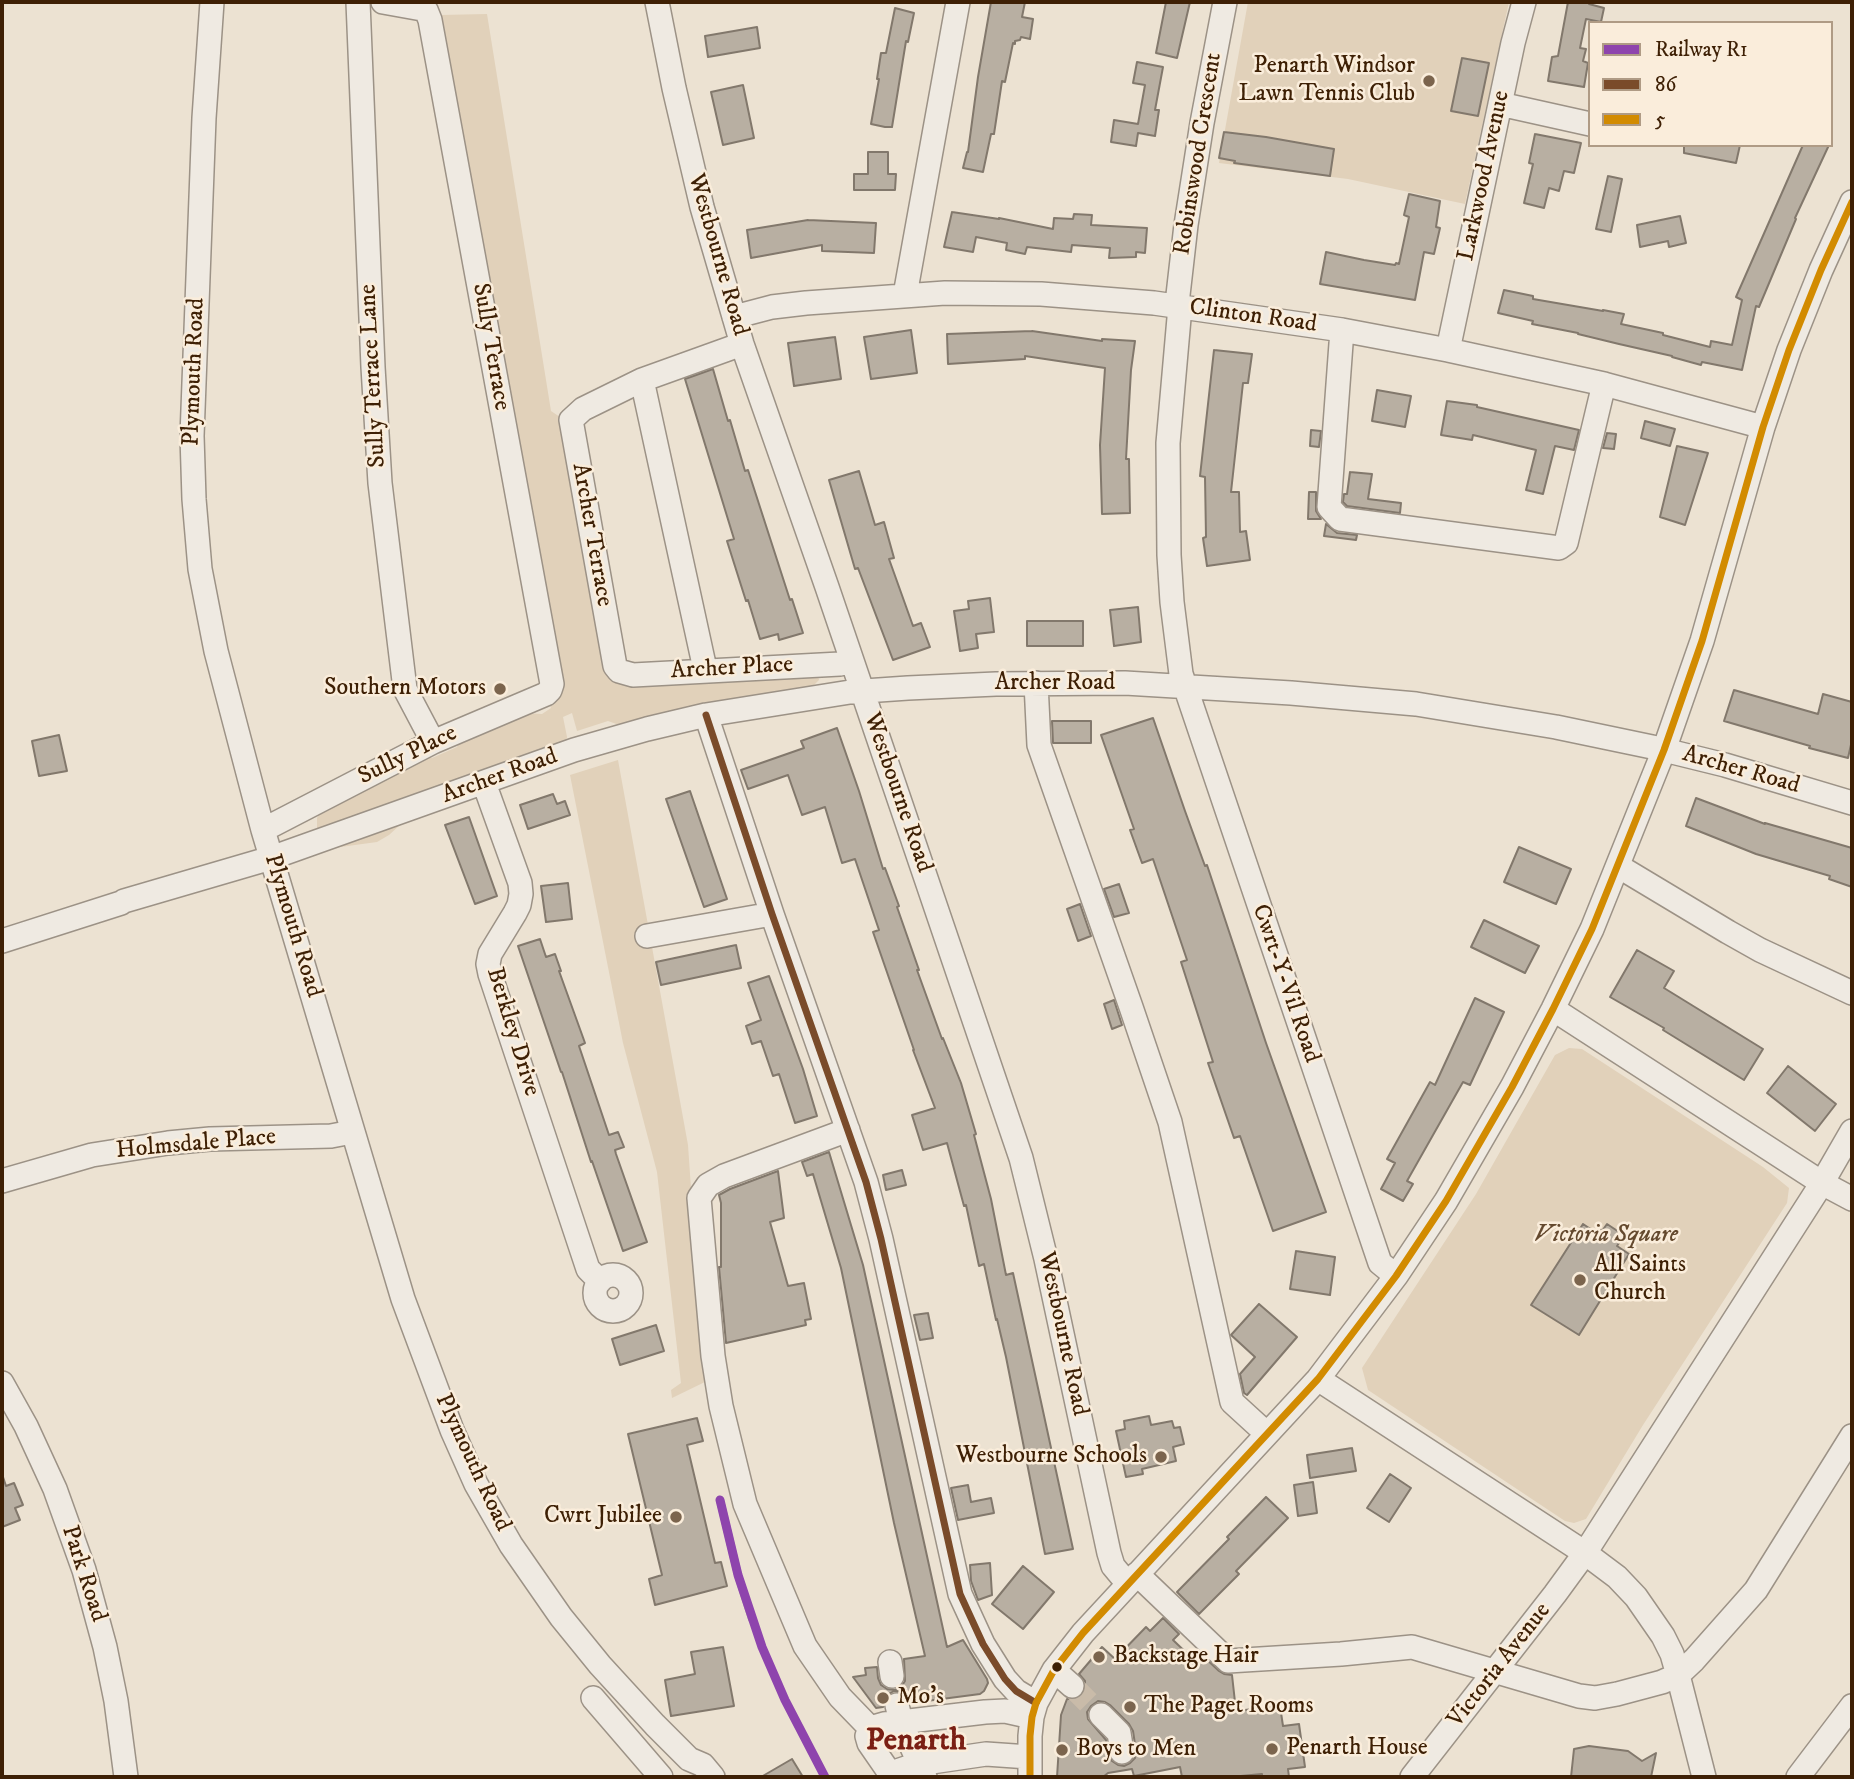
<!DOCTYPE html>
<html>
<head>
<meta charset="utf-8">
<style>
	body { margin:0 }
	#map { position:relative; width:1854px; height:1779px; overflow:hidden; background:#ece2d2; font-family:"IM FELL DW Pica",serif }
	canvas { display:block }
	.frame { position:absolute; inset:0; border:4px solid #3e2005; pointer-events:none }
	.legend { position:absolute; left:1588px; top:21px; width:245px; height:126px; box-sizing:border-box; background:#faeddb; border:2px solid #af9b85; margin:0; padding:9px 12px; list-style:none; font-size:21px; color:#3e2005 }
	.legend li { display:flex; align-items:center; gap:14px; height:35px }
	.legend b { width:35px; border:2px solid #af9b85 }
</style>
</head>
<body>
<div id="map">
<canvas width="1854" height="1779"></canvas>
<div class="frame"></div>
<ul class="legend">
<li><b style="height:9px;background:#8e44ad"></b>Railway R1</li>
<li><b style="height:9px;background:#7a4b2a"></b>86</li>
<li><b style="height:9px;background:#d28b01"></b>5</li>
</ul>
</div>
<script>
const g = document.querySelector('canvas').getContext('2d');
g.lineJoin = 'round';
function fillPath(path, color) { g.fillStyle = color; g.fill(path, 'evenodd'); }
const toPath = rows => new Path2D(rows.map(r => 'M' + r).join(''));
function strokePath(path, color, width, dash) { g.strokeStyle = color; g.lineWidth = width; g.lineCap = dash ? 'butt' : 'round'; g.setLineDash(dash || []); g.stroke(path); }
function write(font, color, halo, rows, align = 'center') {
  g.font = font + ' "IM FELL DW Pica",serif'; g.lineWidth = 5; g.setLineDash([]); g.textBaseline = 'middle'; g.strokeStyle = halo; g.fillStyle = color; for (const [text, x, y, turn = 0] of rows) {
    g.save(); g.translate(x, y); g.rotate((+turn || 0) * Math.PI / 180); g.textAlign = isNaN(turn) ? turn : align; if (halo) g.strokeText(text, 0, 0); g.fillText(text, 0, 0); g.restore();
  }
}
fillPath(toPath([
	[1248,2,1509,2,1465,204,1348,179,1219,163],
	[487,14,551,411,560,417,574,497,617,649,628,661,667,666,816,665,819,680,811,688,625,727,608,721,577,731,572,713,563,717,567,737,566,744,415,802,404,797,385,807,393,819,401,824,389,835,377,842,333,848,317,831,317,818,323,807,419,756,432,758,457,747,463,735,522,713,542,714,551,708,548,700,473,208,440,15],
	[618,760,688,1145,696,1261,709,1380,672,1398,671,1390,681,1383,657,1172,623,1043,570,775],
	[1569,1048,1582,1049,1763,1167,1789,1188,1787,1203,1643,1425,1586,1519,1574,1523,1565,1521,1368,1390,1362,1368,1476,1194,1555,1055]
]), '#e1d1ba');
const building = toPath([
	[991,2,1025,2,1022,17,1033,19,1030,39,1021,37,1020,40,1015,41,1015,44,1013,43,1005,82,1002,81,994,134,991,134,983,172,963,168,967,152,968,152,978,77,991,2],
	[1166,2,1190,2,1177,58,1156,53,1166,2],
	[1568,2,1589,2,1589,4,1604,8,1601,22,1586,19,1580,48,1586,49,1583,61,1588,63,1584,87,1548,81,1552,57,1558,56,1568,2],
	[895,8,914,13,908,42,906,41,892,127,885,127,871,124,879,79,877,79,881,53,886,53,895,8],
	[757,27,760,48,708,57,705,36,757,27],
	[1462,58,1489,63,1478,116,1451,111,1462,58],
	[1137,62,1163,67,1155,110,1159,110,1155,136,1138,133,1136,146,1111,142,1114,120,1138,124,1145,85,1133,83,1137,62],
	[743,85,754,138,723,145,711,92,743,85],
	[1224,132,1266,137,1334,149,1330,176,1234,163,1235,161,1219,158,1224,132],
	[1535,134,1581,143,1574,173,1564,171,1559,191,1549,188,1544,208,1524,203,1533,164,1529,163,1535,134],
	[1684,145,1740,145,1736,163,1684,153,1684,145],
	[1803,145,1829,145,1795,218,1796,219,1759,307,1756,306,1742,370,1702,362,1701,365,1672,357,1672,356,1619,344,1578,334,1578,333,1532,324,1533,321,1498,313,1504,290,1533,296,1533,299,1603,311,1603,310,1624,314,1621,324,1663,333,1663,335,1710,347,1711,341,1732,345,1742,300,1736,297,1803,145],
	[868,152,888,152,888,174,896,174,895,190,854,190,854,174,868,174,868,152],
	[1608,176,1622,179,1611,232,1596,229,1608,176],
	[1409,194,1440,201,1436,227,1440,228,1434,254,1424,252,1415,300,1320,284,1326,252,1364,260,1395,265,1396,263,1399,264,1409,217,1404,215,1409,194],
	[952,212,999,219,999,218,1053,229,1054,218,1073,219,1074,214,1092,215,1091,225,1147,228,1145,253,1136,252,1136,257,1109,258,1110,248,1072,245,1071,252,1027,247,1025,254,1006,250,1007,243,976,237,973,252,944,247,952,212],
	[1680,216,1686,243,1669,247,1668,241,1640,247,1637,225,1680,216],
	[808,220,876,223,874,253,822,251,822,245,751,258,747,230,808,220],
	[911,330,917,373,871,379,864,337,911,330],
	[1032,331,1102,341,1102,339,1135,341,1131,370,1126,459,1129,459,1130,513,1102,514,1100,445,1105,368,1025,356,1025,359,948,364,947,334,1032,331],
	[835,337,841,379,794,386,788,343,835,337],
	[1214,350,1252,354,1248,383,1243,383,1231,492,1239,492,1240,532,1246,531,1250,560,1207,566,1203,538,1206,537,1205,477,1200,476,1214,350],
	[713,369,728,421,730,420,745,471,748,470,790,600,792,599,803,633,779,640,778,634,760,639,748,600,746,601,727,541,734,539,685,379,713,369],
	[1377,390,1411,396,1405,427,1372,421,1377,390],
	[1447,401,1477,405,1477,407,1579,430,1574,450,1555,446,1543,494,1526,490,1536,450,1473,435,1472,440,1441,435,1447,401],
	[1645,421,1675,429,1670,446,1641,438,1645,421],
	[1311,430,1321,431,1319,447,1310,446,1311,430],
	[1607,433,1616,434,1614,449,1603,448,1607,433],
	[1677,446,1708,453,1685,525,1660,517,1677,446],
	[859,471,875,525,884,522,894,558,889,559,913,626,921,623,930,647,893,660,858,568,855,569,829,480,859,471],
	[1350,472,1372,474,1368,499,1401,503,1400,513,1347,506,1343,502,1344,494,1347,494,1350,472],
	[1309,492,1316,492,1316,511,1321,519,1308,519,1309,492],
	[1326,524,1337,533,1357,535,1356,540,1324,536,1326,524],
	[990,598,994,632,976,634,978,648,960,651,954,611,969,609,968,601,990,598],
	[1138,607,1141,642,1114,646,1110,610,1138,607],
	[1027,621,1083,621,1083,646,1027,646,1027,621],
	[1734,690,1818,714,1823,694,1852,702,1852,740,1848,758,1809,748,1810,746,1724,721,1734,690],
	[1153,718,1185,811,1205,866,1207,865,1266,1043,1326,1212,1273,1231,1240,1136,1234,1138,1208,1063,1213,1062,1181,962,1187,960,1153,859,1142,863,1130,830,1134,829,1101,735,1153,718],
	[1052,721,1091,721,1091,743,1053,743,1052,721],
	[837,728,859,791,883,869,885,868,899,906,897,907,919,970,917,970,942,1039,943,1038,961,1083,976,1134,974,1135,991,1199,1006,1275,1013,1273,1073,1549,1045,1554,1006,1357,997,1319,996,1320,984,1264,979,1266,966,1205,964,1206,947,1143,923,1150,912,1115,935,1108,913,1050,914,1050,873,932,879,930,855,859,842,863,825,807,802,815,788,775,748,789,741,770,804,748,801,741,837,728],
	[59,735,67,771,39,776,32,741,59,735],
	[690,791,727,899,704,907,666,799,690,791],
	[553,794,557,804,565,801,570,815,528,829,520,805,553,794],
	[1696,798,1765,824,1765,823,1852,848,1852,887,1829,879,1830,876,1756,854,1686,826,1696,798],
	[469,817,497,896,475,904,445,825,469,817],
	[1519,847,1571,869,1556,904,1504,882,1519,847],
	[568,883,572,919,546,922,541,886,568,883],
	[1119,884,1129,913,1114,917,1104,889,1119,884],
	[1080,904,1091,936,1078,941,1067,909,1080,904],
	[1484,920,1539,946,1525,973,1471,947,1484,920],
	[540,939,546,957,555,954,561,971,559,971,585,1043,579,1046,609,1135,618,1132,624,1147,615,1150,616,1154,647,1242,623,1251,592,1161,591,1162,562,1072,561,1072,518,946,540,939],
	[736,945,741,968,661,985,656,962,736,945],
	[1637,950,1674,971,1664,988,1763,1049,1744,1080,1663,1030,1664,1028,1610,997,1637,950],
	[769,976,803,1069,817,1116,795,1123,779,1074,773,1076,761,1041,752,1044,746,1026,761,1020,748,983,769,976],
	[1475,998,1504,1012,1470,1085,1463,1082,1407,1181,1413,1184,1403,1201,1381,1189,1395,1163,1387,1159,1430,1082,1435,1085,1475,998],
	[1114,1000,1122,1025,1112,1029,1104,1004,1114,1000],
	[1788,1066,1836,1104,1815,1131,1767,1093,1788,1066],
	[829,1152,863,1265,947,1647,963,1640,987,1679,988,1683,984,1691,980,1694,911,1703,907,1695,900,1691,894,1691,887,1695,884,1700,883,1707,876,1708,853,1677,866,1675,865,1668,877,1667,878,1678,881,1685,887,1689,895,1690,901,1687,905,1681,904,1659,925,1656,894,1523,841,1268,813,1174,807,1176,802,1162,829,1152],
	[902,1170,906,1185,886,1190,883,1175,902,1170],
	[778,1171,784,1218,770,1222,788,1286,804,1283,811,1319,805,1320,806,1325,726,1343,719,1267,721,1267,721,1203,719,1195,730,1189,778,1171],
	[1583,1224,1595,1232,1598,1228,1602,1231,1607,1224,1619,1232,1614,1240,1619,1243,1617,1246,1629,1254,1579,1335,1531,1305,1583,1224],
	[1296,1251,1335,1257,1330,1295,1290,1289,1296,1251],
	[1259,1304,1297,1337,1247,1395,1244,1393,1240,1374,1255,1357,1231,1335,1259,1304],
	[928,1313,933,1338,920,1340,914,1315,928,1313],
	[656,1325,664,1351,620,1365,612,1339,656,1325],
	[1149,1416,1151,1425,1172,1421,1174,1428,1180,1427,1184,1444,1173,1447,1176,1461,1142,1469,1143,1474,1126,1477,1116,1431,1125,1429,1124,1421,1149,1416],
	[697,1418,703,1441,687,1445,715,1563,721,1562,727,1586,655,1605,649,1579,662,1575,628,1434,697,1418],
	[1352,1448,1356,1471,1310,1478,1307,1455,1352,1448],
	[1390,1474,1411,1488,1389,1522,1367,1508,1390,1474],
	[3,1477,6,1486,14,1483,23,1505,15,1508,20,1520,2,1527,3,1477],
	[1313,1482,1317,1513,1298,1516,1294,1485,1313,1482],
	[968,1485,971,1502,991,1498,994,1513,958,1520,951,1488,968,1485],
	[1266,1497,1288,1518,1236,1571,1239,1574,1199,1614,1177,1592,1229,1539,1227,1537,1266,1497],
	[990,1563,992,1595,978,1600,971,1581,970,1565,990,1563],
	[1023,1566,1054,1592,1023,1629,992,1604,1023,1566],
	[1163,1618,1179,1634,1173,1640,1197,1663,1203,1656,1219,1671,1224,1674,1232,1675,1236,1711,1280,1706,1283,1726,1299,1724,1305,1767,1288,1769,1289,1777,1262,1777,1262,1774,1230,1777,1182,1777,1180,1767,1134,1776,1132,1769,1108,1773,1103,1777,1057,1777,1061,1715,1067,1699,1077,1699,1083,1695,1085,1689,1085,1681,1079,1674,1102,1647,1115,1659,1146,1627,1150,1631,1163,1618],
	[1098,1701,1105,1702,1110,1705,1129,1724,1133,1731,1136,1751,1135,1758,1130,1763,1124,1766,1118,1765,1112,1761,1108,1754,1106,1740,1088,1719,1087,1712,1091,1706,1098,1701],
	[723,1647,734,1706,671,1716,665,1680,695,1674,691,1652,723,1647],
	[1589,1746,1628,1751,1642,1761,1656,1753,1651,1777,1571,1777,1574,1749,1589,1746],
	[792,1759,803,1777,761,1777,792,1759]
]);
fillPath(building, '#b8afa2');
strokePath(building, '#82786c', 2);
strokePath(toPath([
	[1072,1686,1101,1715]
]), '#c9bba9', 23, [23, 11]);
const minor = toPath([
	[212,2,204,118,192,436,194,499,200,569,216,651,263,830,403,1299,452,1430,476,1484,511,1545,561,1617,600,1665,655,1725,689,1759,703,1765,713,1777],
	[358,2,373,367,380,483,405,689,433,742],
	[657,2,674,88,702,207,742,344,827,587,1021,1158,1046,1259,1109,1553,1113,1566,1128,1584],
	[1225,2,1202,123,1186,225,1178,295,1179,318,1168,443,1169,555,1172,602,1181,674,1380,1263,1396,1276],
	[1500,104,1590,124],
	[905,295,958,2],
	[734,317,772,307,806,303,945,293,1041,294,1154,303,1342,330,1448,350,1604,384,1763,427],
	[1342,330,1329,507,1340,519,1559,548,1566,543,1604,384],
	[742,344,642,380,583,409,571,420,615,666,619,671,633,675,840,664,852,661],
	[1448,350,1513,43,1524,2],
	[642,380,705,669],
	[1036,683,1039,745,1131,1007,1170,1122,1232,1402,1267,1434],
	[706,715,772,914,866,1182,881,1239,960,1594,983,1644,1005,1679,1016,1691,1036,1703],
	[484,783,520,883,521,894,519,905,515,913,490,954,488,964,490,974,588,1269,600,1281],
	[263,830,433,742,546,694,550,690,552,684,430,20,426,10,422,9,383,2],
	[1618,866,1728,932,1760,950,1852,993],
	[124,901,271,858,574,750,647,729,706,715,850,692,908,688,996,684,1125,683,1291,693,1416,704,1556,727,1652,747,1725,765,1852,803],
	[647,936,772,914],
	[2,941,121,903],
	[848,1130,724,1176,708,1185,699,1198,713,1356,721,1406,745,1504,805,1646,840,1697,870,1728],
	[1852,1131,1822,1183,1852,1199],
	[2,1181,92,1155,168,1143,210,1139,331,1136,352,1132],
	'595 1293a18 18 0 1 1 36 0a18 18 0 1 1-36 0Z',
	[1318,1379,1585,1553,1822,1183,1553,1009],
	[2,1383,26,1426,55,1489,84,1570,105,1647,116,1701,126,1777],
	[1137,1574,1228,1661,1341,1654,1412,1647,1579,1696,1595,1698,1617,1694,1662,1682,1678,1675,1694,1660,1756,1590,1852,1436],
	[890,1662,892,1676],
	[1054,1670,1072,1686],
	[593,1698,661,1777],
	[897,1705,901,1722,925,1777],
	[1101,1715,1119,1733,1122,1752],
	[1029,1757,986,1754,918,1764,897,1771,889,1772,869,1743,867,1736,870,1728,884,1724,985,1712,1005,1711,1032,1717],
	[1030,1777,1030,1736,1032,1717,1036,1703,1054,1670,1083,1633,1318,1379,1396,1276,1446,1201,1512,1087,1553,1009,1592,929,1664,750,1702,641,1763,427,1789,350,1821,270,1852,202],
	[1412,1777,1555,1594,1585,1553,1617,1577,1636,1597,1663,1636,1672,1654,1678,1675,1704,1777],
	[1798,1777,1852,1706]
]);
strokePath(minor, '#9c9286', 26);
strokePath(minor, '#efeae2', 23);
const rail = toPath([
	[720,1500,738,1575,752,1619]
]);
strokePath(rail, '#aca59c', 8);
strokePath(rail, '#faeddb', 5, [16]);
strokePath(toPath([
	[706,715,772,914,866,1182,881,1239,960,1594,983,1644,1005,1679,1016,1691,1036,1703]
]), '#7a4b2a', 7);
strokePath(toPath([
	[1030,1777,1030,1736,1032,1717,1036,1703,1054,1670,1083,1633,1318,1379,1396,1276,1446,1201,1512,1087,1553,1009,1592,929,1664,750,1702,641,1763,427,1789,350,1821,270,1852,202]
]), '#d28b01', 7);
strokePath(toPath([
	[720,1500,738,1575,762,1647,785,1700,825,1777]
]), '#8e44ad', 9);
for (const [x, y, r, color] of [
	[1429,81,7,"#7b644d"],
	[500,689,7,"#7b644d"],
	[1580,1280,7,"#7b644d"],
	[1161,1457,7,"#7b644d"],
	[676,1517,7,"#7b644d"],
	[1099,1657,7,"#7b644d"],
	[1057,1667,6,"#3e2005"],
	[883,1698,7,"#7b644d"],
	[1130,1707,7,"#7b644d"],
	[1272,1749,7,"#7b644d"],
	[1062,1750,7,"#7b644d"]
]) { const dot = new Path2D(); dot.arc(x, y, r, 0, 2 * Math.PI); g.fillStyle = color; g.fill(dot); strokePath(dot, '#faeddb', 2.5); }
write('24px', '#3e2005', '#faeddb', [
	["Penarth Windsor",1415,67,"right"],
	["Lawn Tennis Club",1415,95,"right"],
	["Southern Motors",486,689,"right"],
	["All Saints",1594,1266],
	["Church",1594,1294],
	["Westbourne Schools",1147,1457,"right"],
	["Cwrt Jubilee",662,1517,"right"],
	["Backstage Hair",1113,1657],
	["Mo's",897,1698],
	["The Paget Rooms",1144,1707],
	["Penarth House",1286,1749],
	["Boys to Men",1076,1750]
], 'left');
write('24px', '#3e2005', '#faeddb', [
	["Robinswood Crescent",1199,154,-81],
	["Larkwood Avenue",1485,176,-78],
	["Westbourne Road",717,255,74],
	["Clinton Road",1253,317,8],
	["Sully Terrace",490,347,80],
	["Plymouth Road",195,372,-88],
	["Sully Terrace Lane",374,376,-93],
	["Archer Terrace",591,535,80],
	["Archer Place",732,669,-3],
	["Archer Road",1055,684],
	["Sully Place",408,756,-26],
	["Archer Road",1741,771,16],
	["Archer Road",500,777,-20],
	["Westbourne Road",897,793,71],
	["Plymouth Road",292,926,73],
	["Cwrt-Y-Vil Road",1285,984,71],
	["Berkley Drive",512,1032,73],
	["Holmsdale Place",196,1145,-5],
	["Westbourne Road",1062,1334,78],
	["Plymouth Road",472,1463,65],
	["Park Road",83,1574,72],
	["Victoria Avenue",1500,1666,-52]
]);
write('italic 24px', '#64492e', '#faeddb', [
	["Victoria Square",1606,1236]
]);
write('bold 32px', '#7a1f14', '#faeddb', [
	["Penarth",916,1742]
]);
</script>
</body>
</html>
